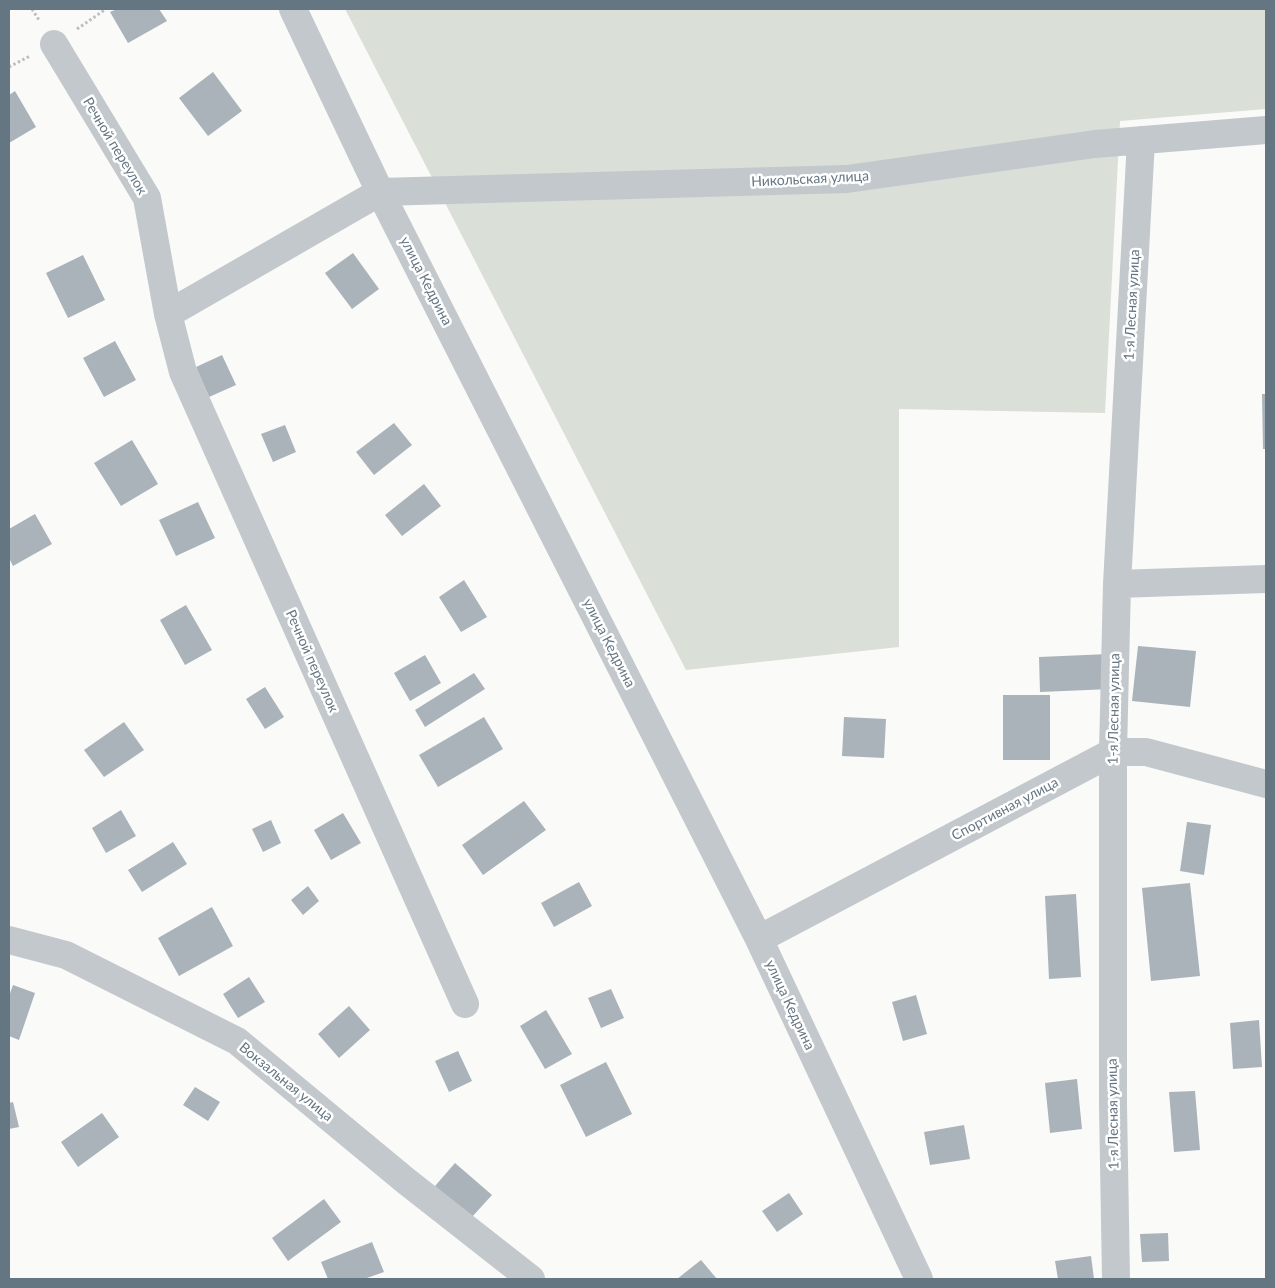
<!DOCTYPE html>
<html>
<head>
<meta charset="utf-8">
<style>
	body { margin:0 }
	#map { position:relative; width:1275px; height:1288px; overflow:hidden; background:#fafaf8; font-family:Lato,sans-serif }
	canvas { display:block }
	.frame { position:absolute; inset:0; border:10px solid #657683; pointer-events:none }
</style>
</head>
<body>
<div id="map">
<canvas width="1275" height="1288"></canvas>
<div class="frame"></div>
</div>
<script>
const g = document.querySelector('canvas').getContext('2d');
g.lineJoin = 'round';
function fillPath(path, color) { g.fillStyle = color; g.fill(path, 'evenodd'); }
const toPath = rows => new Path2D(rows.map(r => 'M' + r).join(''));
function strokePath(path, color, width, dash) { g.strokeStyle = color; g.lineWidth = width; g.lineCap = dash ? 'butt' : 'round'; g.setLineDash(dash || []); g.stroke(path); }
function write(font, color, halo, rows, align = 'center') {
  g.font = font + ' Lato,sans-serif'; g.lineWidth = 5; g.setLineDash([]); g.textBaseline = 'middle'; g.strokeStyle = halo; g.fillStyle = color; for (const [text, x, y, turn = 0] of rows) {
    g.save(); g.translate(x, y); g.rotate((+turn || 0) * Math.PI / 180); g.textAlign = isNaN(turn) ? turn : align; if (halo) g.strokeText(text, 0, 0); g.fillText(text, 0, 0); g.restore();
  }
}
fillPath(toPath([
	[345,9,1266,9,1266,109,1120,121,1105,413,899,409,899,647,686,670]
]), '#dadfd7');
fillPath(toPath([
	[117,9,159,9,167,21,128,43,110,12],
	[213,72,242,111,208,136,179,98],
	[15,91,36,127,9,143,9,95],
	[353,253,379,289,352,309,325,273],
	[83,255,105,300,68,318,46,273],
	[115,341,136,380,104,397,83,358],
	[222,355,236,385,209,397,196,367],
	[1262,394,1266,394,1266,449,1263,449],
	[394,423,412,445,374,475,356,452],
	[285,425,296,452,273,462,261,434],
	[132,440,158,484,121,506,94,463],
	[424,484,441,506,402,536,385,515],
	[198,502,215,538,176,556,159,520],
	[35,514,52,544,13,566,9,558,9,529],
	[464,580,487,617,461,632,439,597],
	[186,605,212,650,185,665,160,620],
	[1138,646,1196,651,1190,707,1132,701],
	[1109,654,1111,689,1040,692,1039,657],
	[425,655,441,683,410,701,394,673],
	[474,673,485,689,425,727,415,710],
	[265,687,284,717,265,729,246,699],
	[1003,695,1050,695,1050,760,1003,760],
	[484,717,503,749,438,787,419,755],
	[844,717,886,719,884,758,842,756],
	[124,722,144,750,104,777,84,750],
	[524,801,546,830,483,875,462,845],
	[121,810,136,836,106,853,92,828],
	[343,813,361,843,331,860,314,830],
	[271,820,281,843,263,852,252,829],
	[1187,822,1211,825,1204,875,1180,871],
	[173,842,187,864,142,892,128,870],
	[579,882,592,906,554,927,541,903],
	[1190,883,1200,976,1151,981,1142,888],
	[308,886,319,901,303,915,291,900],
	[1076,894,1081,977,1049,979,1045,896],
	[212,907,233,946,179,976,158,938],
	[249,977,265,1002,238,1018,223,994],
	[13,985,35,993,19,1040,9,1036,9,996],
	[611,989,624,1018,601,1028,588,998],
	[916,995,927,1034,903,1041,892,1002],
	[349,1006,370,1030,339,1058,318,1034],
	[546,1010,572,1054,545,1069,520,1026],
	[1259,1020,1262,1067,1233,1069,1230,1023],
	[458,1051,472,1081,449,1092,435,1061],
	[606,1062,632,1114,586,1137,560,1085],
	[1077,1079,1082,1129,1050,1133,1045,1083],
	[195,1087,220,1102,208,1121,183,1105],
	[1195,1091,1200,1150,1174,1152,1169,1092],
	[13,1102,19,1127,9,1129,9,1103],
	[102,1113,119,1137,78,1167,61,1142],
	[964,1125,970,1159,930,1165,924,1132],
	[455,1163,492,1195,471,1218,435,1186],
	[789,1193,803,1214,777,1232,762,1211],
	[324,1199,341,1222,288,1261,272,1238],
	[1168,1233,1169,1261,1142,1262,1140,1234],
	[372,1242,384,1272,364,1279,328,1279,321,1262],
	[1091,1256,1094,1279,1058,1279,1055,1261],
	[701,1260,717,1279,677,1279]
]), '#aab3b9');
strokePath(toPath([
	[32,9,39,20],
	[77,29,106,9],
	[9,67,30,56]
]), '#bbbfc2', 3, [2.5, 2.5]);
strokePath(toPath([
	[293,9,380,192,759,939,919,1279],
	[54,44,147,198,168,314],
	[1117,584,1266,579],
	[759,939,1113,752,1146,752,1266,784],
	[9,940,66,955,237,1041,406,1181,531,1279],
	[465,1004,183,372,168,314,380,192,847,179,1095,144,1266,130],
	[1116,1279,1113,1105,1113,752,1117,584,1141,140]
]), '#c3c8cc', 28);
write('14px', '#657683', '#fff', [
	["Речной переулок",115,146,59],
	["Никольская улица",810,179,-3],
	["улица Кедрина",426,281,63],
	["1-я Лесная улица",1132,305,-87],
	["улица Кедрина",609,643,63],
	["Речной переулок",312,661,66],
	["1-я Лесная улица",1114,709,-89],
	["Спортивная улица",1005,809,-28],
	["улица Кедрина",790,1005,65],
	["Вокзальная улица",286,1082,39],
	["1-я Лесная улица",1113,1114,-91]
]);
</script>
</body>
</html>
